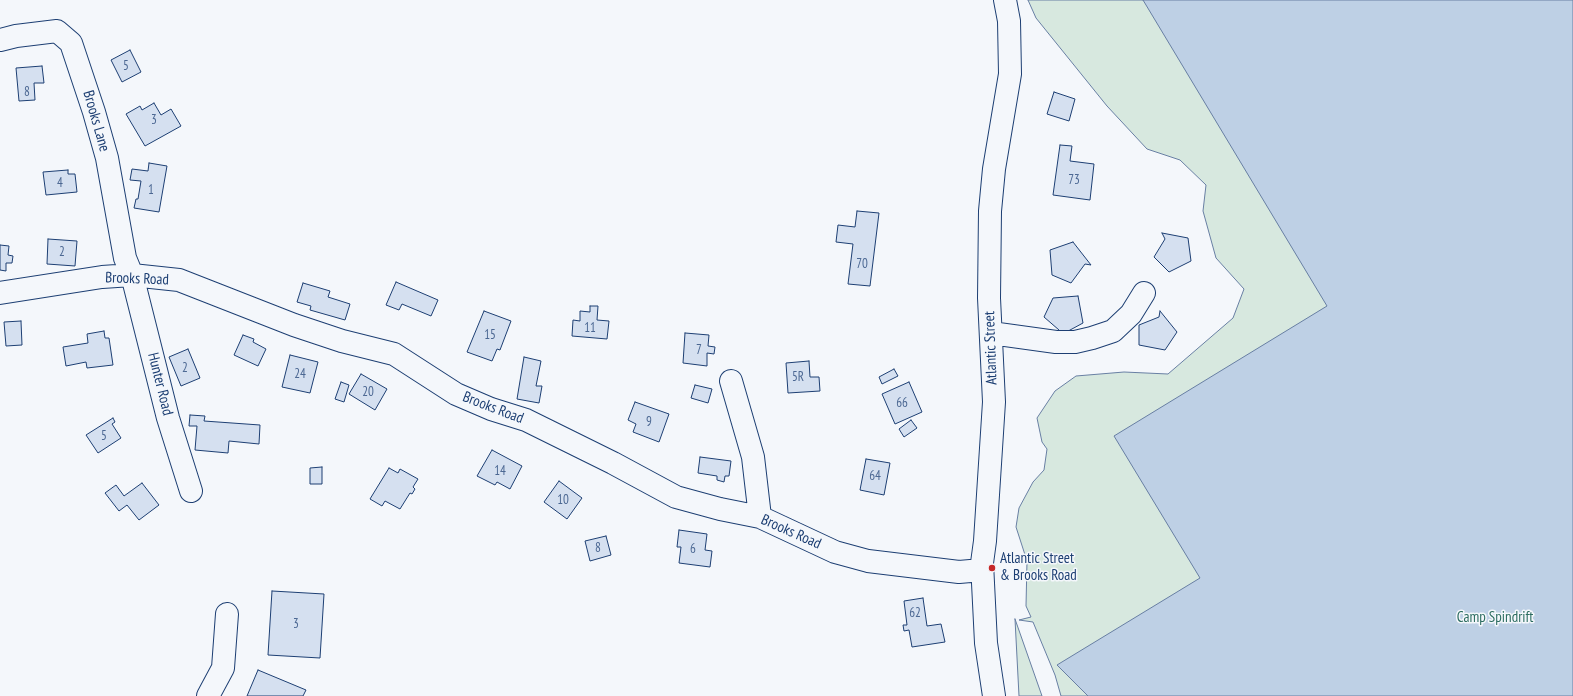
<!DOCTYPE html>
<html>
<head>
<meta charset="utf-8">
<style>
	body { margin:0 }
	canvas { display:block; background:#f4f7fb }
</style>
</head>
<body>
<canvas width="1573" height="696"></canvas>
<script>
const g = document.querySelector('canvas').getContext('2d');
g.lineJoin = 'round';
function fillPath(path, color) { g.fillStyle = color; g.fill(path, 'evenodd'); }
const toPath = rows => new Path2D(rows.map(r => 'M' + r).join(''));
function strokePath(path, color, width, dash) { g.strokeStyle = color; g.lineWidth = width; g.lineCap = dash ? 'butt' : 'round'; g.setLineDash(dash || []); g.stroke(path); }
function write(font, color, halo, rows, align = 'center') {
  g.font = font + ' "PT Sans Narrow",sans-serif'; g.lineWidth = 3; g.setLineDash([]); g.textBaseline = 'middle'; g.strokeStyle = halo; g.fillStyle = color; for (const [text, x, y, turn = 0] of rows) {
    g.save(); g.translate(x, y); g.rotate((+turn || 0) * Math.PI / 180); g.textAlign = isNaN(turn) ? turn : align; if (halo) g.strokeText(text, 0, 0); g.fillText(text, 0, 0); g.restore();
  }
}
const green = toPath([
	[1028,0,1573,0,1573,696,1061,696,1055,675,1033,622,1019,620,1031,617,1026,606,1027,561,1016,527,1019,508,1033,482,1044,470,1047,449,1042,442,1037,418,1055,391,1076,376,1124,372,1168,374,1233,318,1244,289,1216,258,1203,211,1206,185,1180,160,1147,149,1107,106,1036,18,1028,0],
	[1015,619,1042,696,1019,696,1015,619]
]);
fillPath(green, '#d7e8df');
strokePath(green, '#687fa3', 1);
const water = toPath([
	[1143,0,1573,0,1573,696,1088,696,1057,665,1200,578,1114,436,1327,306,1143,0]
]);
fillPath(water, '#bed0e5');
strokePath(water, '#687fa3', 1);
const building = toPath([
	[130,50,141,72,122,82,111,60,130,50],
	[42,66,44,83,34,83,35,100,19,101,16,68,42,66],
	[1054,92,1075,99,1069,121,1047,114,1054,92],
	[154,103,161,115,171,109,181,126,145,146,126,114,140,106,142,110,154,103],
	[1060,145,1072,146,1070,161,1094,164,1090,200,1053,195,1060,145],
	[149,163,167,166,159,212,134,208,136,199,138,199,141,181,130,180,132,169,148,171,149,163],
	[68,170,68,174,75,174,77,192,46,195,43,172,68,170],
	[857,211,879,213,870,286,848,284,853,244,836,242,838,225,855,227,857,211],
	[1162,233,1188,238,1191,261,1169,272,1154,257,1165,239,1162,233],
	[48,239,77,241,75,266,47,264,48,239],
	[1073,242,1091,265,1085,264,1071,283,1052,275,1050,250,1073,242],
	[0,245,9,246,8,255,13,256,12,263,6,263,6,271,0,270,0,245],
	[396,282,438,300,431,316,402,304,399,310,386,305,396,282],
	[303,283,330,291,328,297,350,304,345,320,310,310,311,306,297,302,303,283],
	[1078,296,1083,323,1059,336,1059,330,1044,317,1053,298,1078,296],
	[590,306,598,306,597,320,609,321,607,339,572,336,573,320,580,321,580,311,590,312,590,306],
	[484,311,511,321,500,350,497,349,492,361,467,352,484,311],
	[1160,311,1177,332,1165,350,1139,345,1139,325,1159,317,1160,311],
	[21,321,22,345,6,346,4,322,21,321],
	[104,331,105,338,109,338,113,365,87,368,86,362,66,366,63,347,88,343,87,334,104,331],
	[685,333,709,335,708,346,715,347,714,354,707,353,707,366,683,363,685,333],
	[243,335,254,339,253,342,266,349,258,366,234,355,243,335],
	[188,349,200,378,181,386,169,357,188,349],
	[290,355,318,362,310,393,282,387,290,355],
	[524,357,541,361,536,386,542,386,539,403,517,399,524,357],
	[809,361,810,377,819,377,820,391,788,393,786,363,809,361],
	[894,369,898,376,882,384,879,377,894,369],
	[361,374,387,389,375,410,349,394,361,374],
	[341,382,349,385,344,402,335,399,341,382],
	[909,382,922,412,895,424,882,394,909,382],
	[695,385,712,389,708,403,691,398,695,385],
	[635,402,669,414,659,442,633,432,636,424,628,420,635,402],
	[190,415,205,416,204,421,260,425,259,444,229,441,228,453,195,450,197,426,189,426,190,415],
	[113,418,115,422,112,424,121,438,98,453,86,435,113,418],
	[911,420,917,428,904,437,899,429,911,420],
	[492,450,522,466,510,489,497,482,495,485,477,476,492,450],
	[700,457,731,461,729,476,725,476,724,482,717,480,717,476,698,473,700,457],
	[866,459,890,463,884,495,860,490,866,459],
	[322,467,322,484,310,484,310,468,322,467],
	[389,468,398,473,400,469,418,479,413,487,415,489,412,494,410,493,400,509,385,501,382,506,370,499,389,468],
	[559,481,582,498,567,519,544,502,559,481],
	[142,483,159,505,139,520,127,505,119,511,105,493,116,485,124,496,142,483],
	[679,530,707,534,705,550,712,551,710,567,679,563,681,547,677,547,679,530],
	[606,536,611,555,590,561,585,541,606,536],
	[272,591,324,594,320,658,268,655,272,591],
	[923,598,927,626,941,624,945,642,912,647,909,630,904,631,903,625,907,625,904,601,923,598],
	[258,670,306,690,303,696,247,696,258,670]
]);
fillPath(building, '#d5e0f0');
strokePath(building, '#1d3f73', 1);
const minor = toPath([
	[0,40,16,36,57,31,71,43,94,112,107,158,125,258,132,275,168,418,191,491],
	[0,293,102,277,132,275,179,280,294,325,342,341,394,354,456,394,491,409,526,420,613,463,676,497,720,509,760,517,835,552,868,561,959,572,982,570],
	[991,333,1056,342,1075,342,1092,338,1113,331,1131,314,1144,293],
	[731,381,753,457,760,517],
	[208,696,223,668,227,614],
	[994,696,986,643,982,563,985,541,994,402,989,298,990,211,994,169,1010,74,1009,21,1005,0]
]);
strokePath(minor, '#1d3f73', 24);
strokePath(minor, '#f4f7fb', 22);
for (const [x, y, r, color] of [
	[992,568,4,"#c62828"]
]) { const dot = new Path2D(); dot.arc(x, y, r, 0, 2 * Math.PI); g.fillStyle = color; g.fill(dot); strokePath(dot, '#f4f7fb', 1.5); }
write('13px', '#4b6792', null, [
	["5",126,66],
	["8",27,92],
	["3",154,120],
	["73",1074,180],
	["4",60,183],
	["1",151,190],
	["2",62,252],
	["70",862,264],
	["11",590,328],
	["15",490,335],
	["7",699,350],
	["2",185,368],
	["24",300,374],
	["5R",798,377],
	["20",368,392],
	["66",902,403],
	["9",649,422],
	["5",104,436],
	["14",500,471],
	["64",875,476],
	["10",563,500],
	["8",598,548],
	["6",693,549],
	["62",915,613],
	["3",296,624]
]);
write('15px', '#1d3f73', '#f4f7fb', [
	["Brooks Lane",96,121,74],
	["Brooks Road",137,279,2],
	["Atlantic Street",991,348,-92],
	["Hunter Road",160,384,76],
	["Brooks Road",493,408,21],
	["Brooks Road",791,532,24]
]);
write('15px', '#1d3f73', '#f4f7fb', [
	["Atlantic Street",1000,559],
	["& Brooks Road",1000,576]
], 'left');
write('15px', '#2c6c60', '#f4f7fb', [
	["Camp Spindrift",1495,618]
]);
</script>
</body>
</html>
